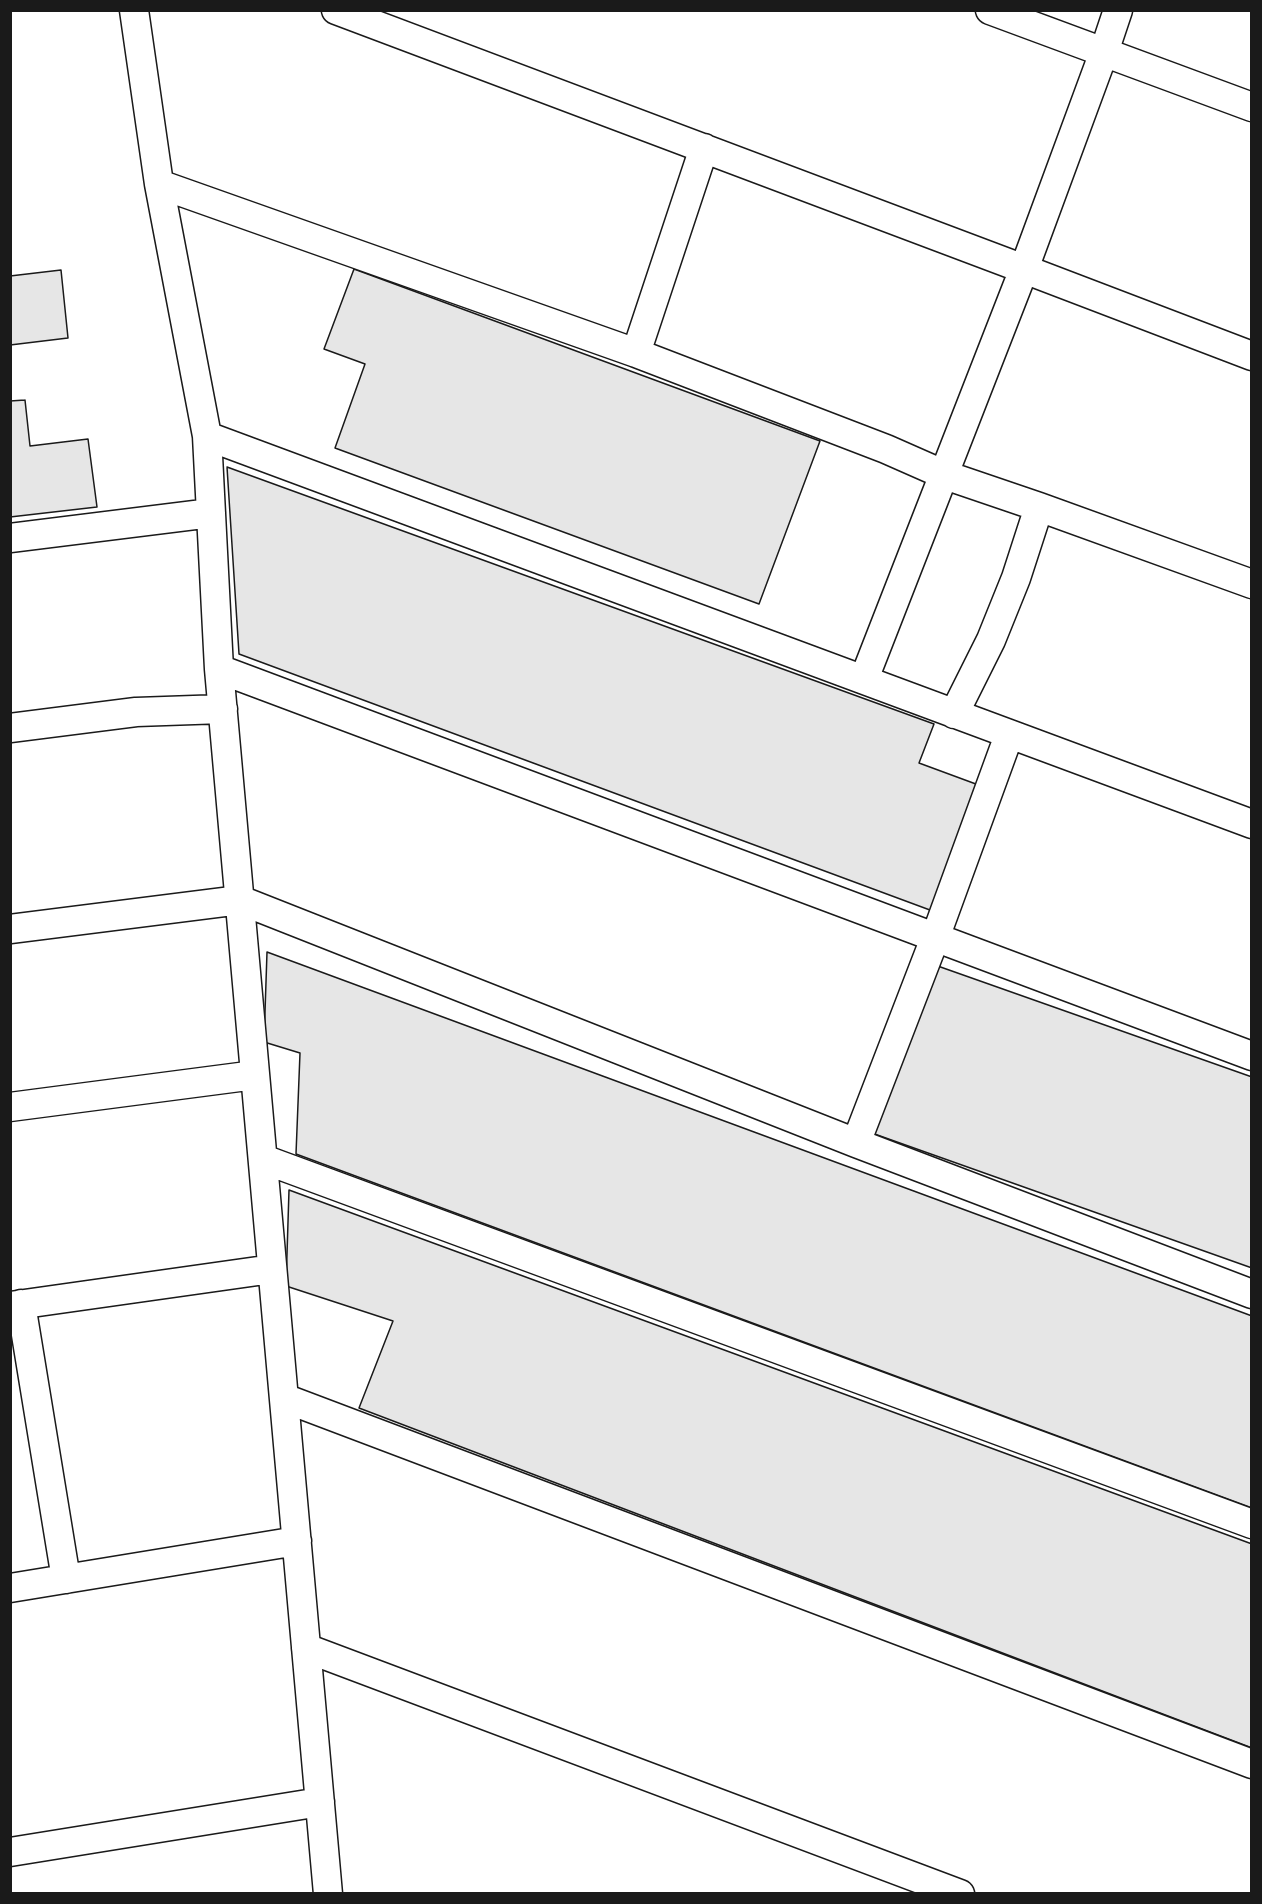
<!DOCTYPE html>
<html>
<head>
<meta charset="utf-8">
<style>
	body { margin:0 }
	#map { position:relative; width:1262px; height:1904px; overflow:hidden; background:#fff; font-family:"DejaVu Sans",sans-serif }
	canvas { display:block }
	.frame { position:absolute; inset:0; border:12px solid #1a1a1a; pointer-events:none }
</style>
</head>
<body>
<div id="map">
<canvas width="1262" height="1904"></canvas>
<div class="frame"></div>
</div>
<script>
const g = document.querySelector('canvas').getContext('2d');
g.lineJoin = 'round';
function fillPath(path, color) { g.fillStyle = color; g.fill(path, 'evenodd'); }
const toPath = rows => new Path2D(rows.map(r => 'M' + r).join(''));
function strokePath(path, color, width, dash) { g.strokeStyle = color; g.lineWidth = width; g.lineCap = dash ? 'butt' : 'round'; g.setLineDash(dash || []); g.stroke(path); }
const building = toPath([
	[354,269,820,441,759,604,335,448,365,364,324,349,354,269],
	[61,270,68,338,10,345,10,276,61,270],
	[25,400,30,446,88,439,97,507,10,517,10,401,25,400],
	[227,467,934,724,919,763,984,787,938,913,239,654,227,467],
	[267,952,1252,1316,1252,1508,296,1154,300,1053,264,1042,267,952],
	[932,964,1252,1077,1252,1268,866,1131,932,964],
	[289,1190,1252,1544,1252,1748,359,1408,393,1321,286,1286,289,1190]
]);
fillPath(building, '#e6e6e6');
strokePath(building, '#1a1a1a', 1.5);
const street = toPath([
	[134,10,159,184,207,436,219,669,328,1894],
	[336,10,1024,269,1252,356],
	[990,10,1252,107],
	[159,184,636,353,886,449,945,475,1039,507,1252,584],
	[636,353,704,148],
	[207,436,1252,824],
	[10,538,211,513],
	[219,669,1252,1056],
	[864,679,1024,269,1104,52,1118,10],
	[954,714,991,640,1016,578,1039,507],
	[10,728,136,712,223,709],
	[10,929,240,900,856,1143,1252,1294],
	[10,1107,255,1075],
	[856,1143,935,938,1009,735],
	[263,1159,1252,1524],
	[21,1304,66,1579],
	[10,1306,272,1269],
	[284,1398,1252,1764],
	[10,1588,297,1541],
	[306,1648,960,1894],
	[10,1852,320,1802]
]);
strokePath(street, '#1a1a1a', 31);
strokePath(street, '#fff', 28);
</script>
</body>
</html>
